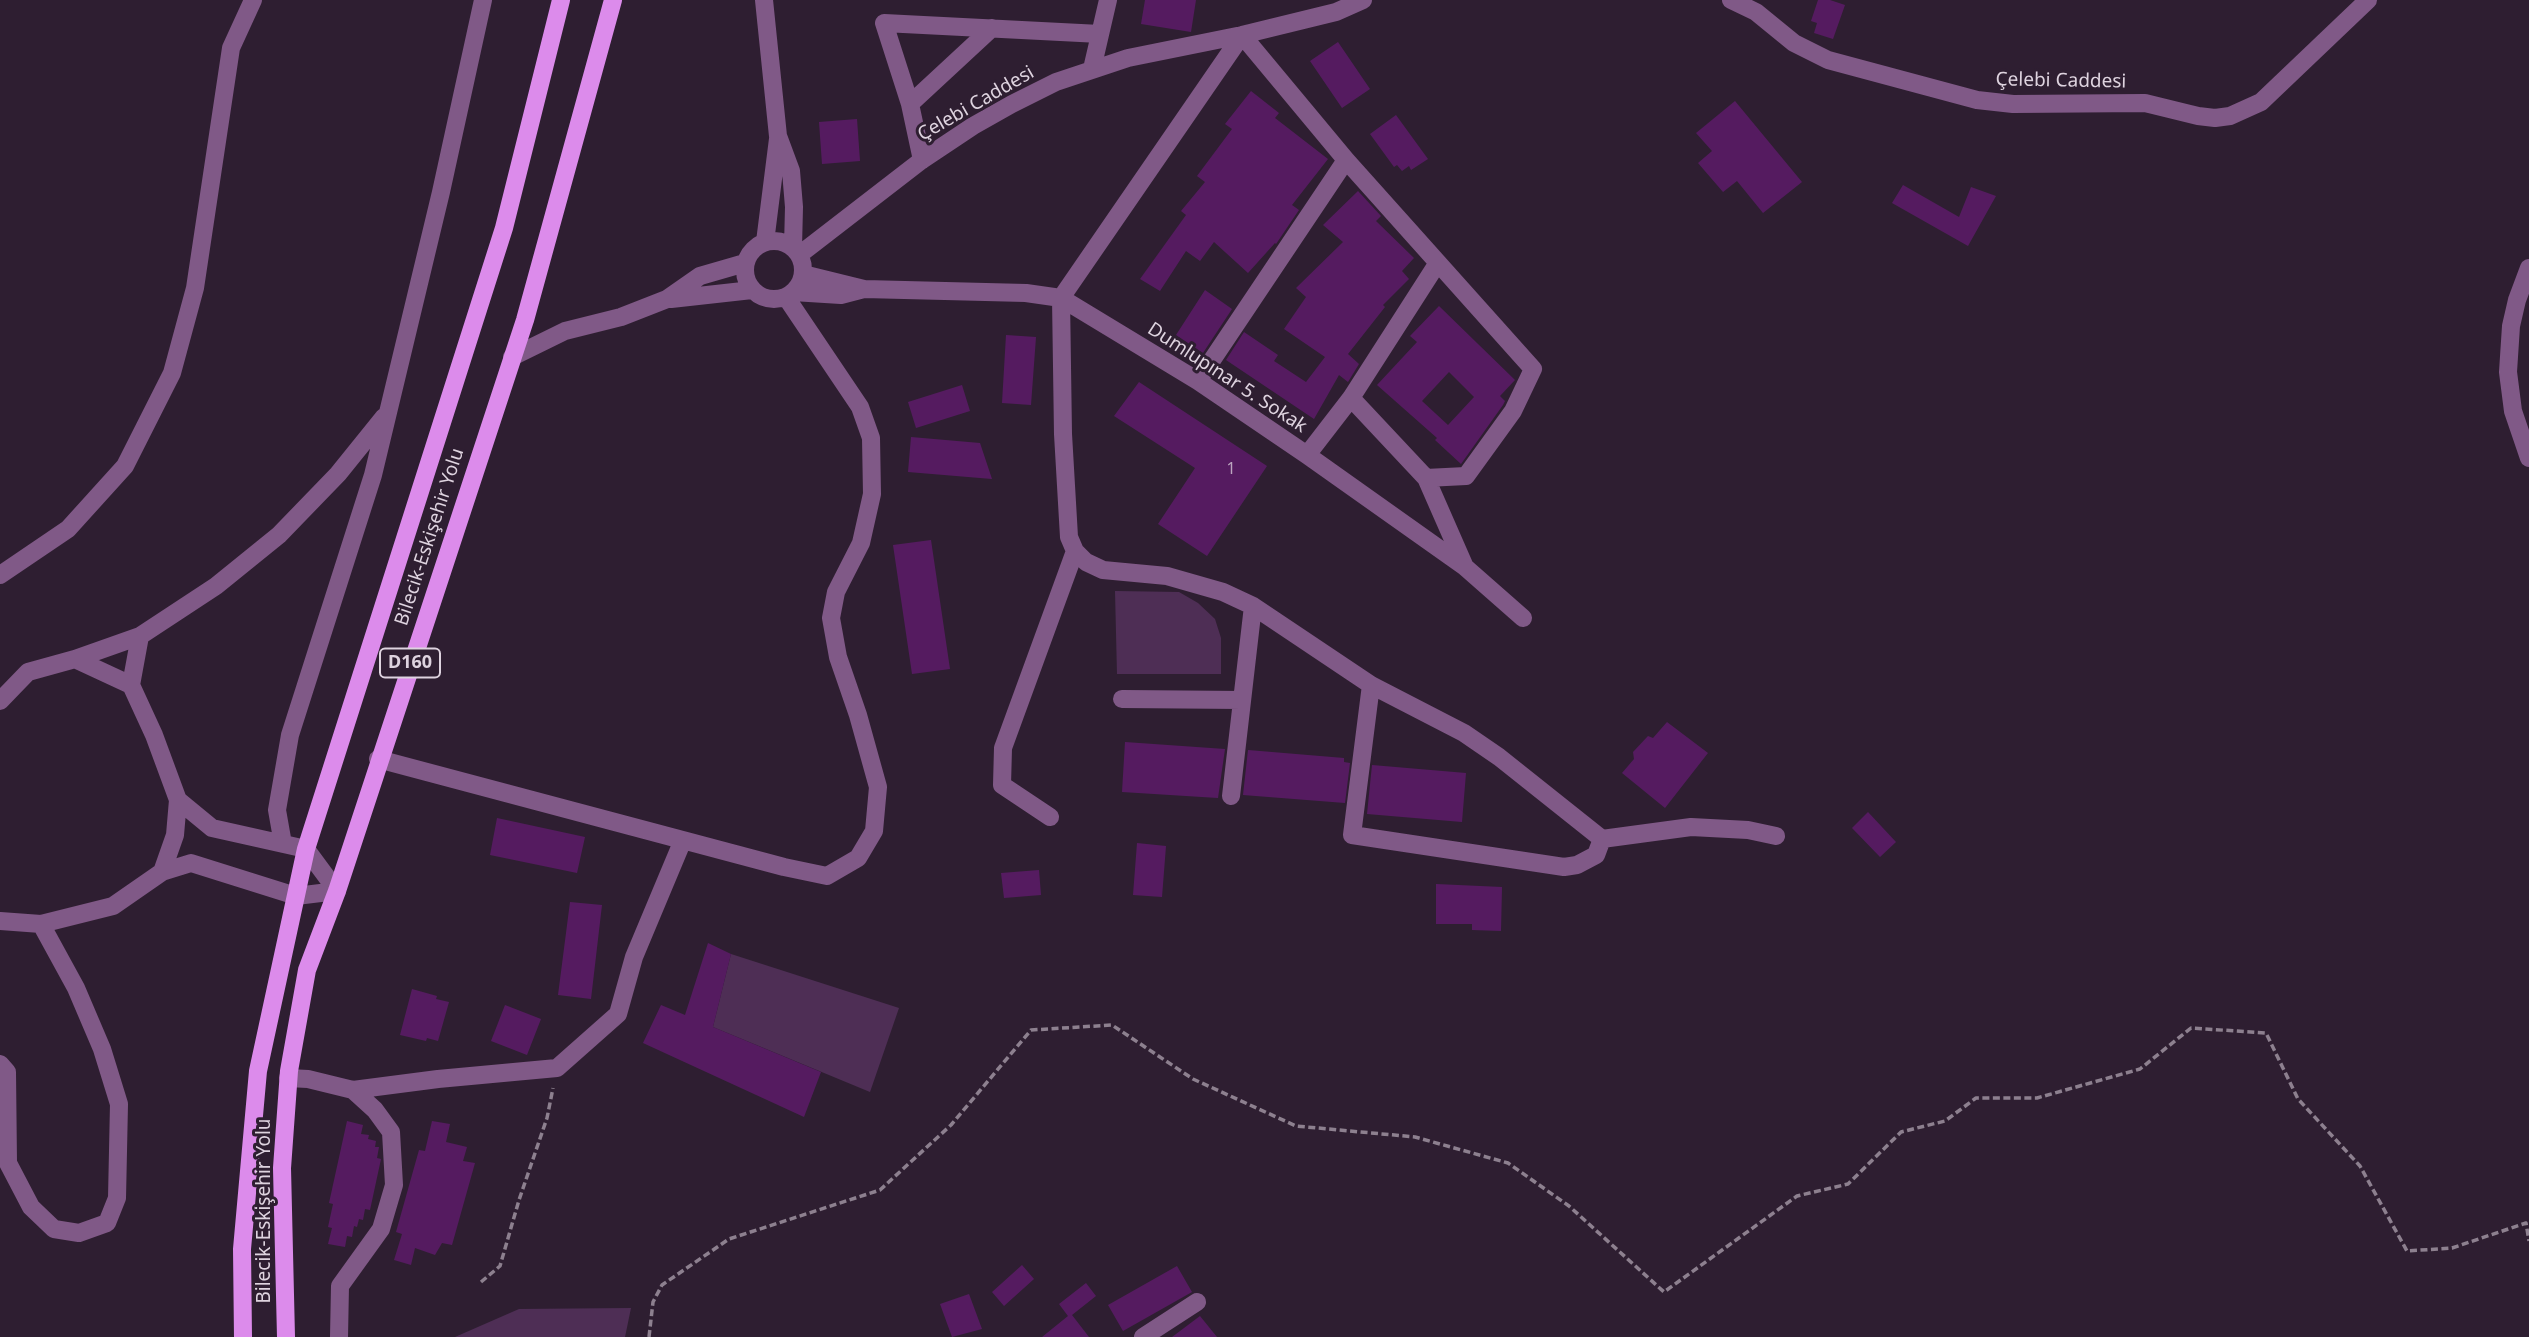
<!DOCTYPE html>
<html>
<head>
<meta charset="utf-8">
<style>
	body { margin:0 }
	canvas { display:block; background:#2e1e31 }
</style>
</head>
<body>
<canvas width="2529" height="1337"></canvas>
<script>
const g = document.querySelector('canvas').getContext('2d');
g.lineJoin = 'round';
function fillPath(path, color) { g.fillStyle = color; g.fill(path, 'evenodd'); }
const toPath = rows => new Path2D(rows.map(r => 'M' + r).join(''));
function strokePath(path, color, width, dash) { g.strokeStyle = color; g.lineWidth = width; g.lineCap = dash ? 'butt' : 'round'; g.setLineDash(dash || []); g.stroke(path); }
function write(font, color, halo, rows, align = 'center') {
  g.font = font + ' "Noto Sans",sans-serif'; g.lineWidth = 6; g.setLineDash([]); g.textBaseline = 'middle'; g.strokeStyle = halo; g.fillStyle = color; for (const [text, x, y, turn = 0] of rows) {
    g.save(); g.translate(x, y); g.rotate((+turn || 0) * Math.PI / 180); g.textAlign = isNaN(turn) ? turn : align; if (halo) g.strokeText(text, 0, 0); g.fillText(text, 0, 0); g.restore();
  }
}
fillPath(toPath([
	[1115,591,1179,592,1198,603,1215,619,1221,638,1221,674,1117,674],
	[731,954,899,1008,870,1092,713,1027],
	[631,1308,625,1337,455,1337,519,1309]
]), '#4e2e55');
fillPath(toPath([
	[1145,0,1196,0,1191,32,1141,24],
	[1818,0,1830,0,1845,5,1833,39,1814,33,1817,23,1811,21],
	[1338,42,1370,89,1342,108,1310,61],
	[1251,91,1279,113,1275,118,1328,159,1292,205,1299,210,1276,244,1275,243,1248,273,1214,242,1200,261,1186,251,1160,291,1140,279,1186,215,1181,211,1205,182,1197,176,1232,129,1225,124],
	[1735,101,1802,182,1763,213,1737,181,1723,192,1698,163,1712,151,1696,133],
	[1396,115,1428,159,1411,170,1409,166,1402,171,1397,165,1394,167,1370,134],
	[857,119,860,161,822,164,819,122],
	[1903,185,1959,217,1971,187,1996,196,1968,246,1892,203],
	[1358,191,1381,216,1376,221,1414,258,1402,271,1409,279,1383,305,1385,307,1348,354,1359,364,1348,382,1339,375,1314,419,1226,360,1244,332,1278,355,1274,361,1306,382,1325,357,1284,329,1306,297,1296,288,1343,242,1323,225],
	[1205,290,1232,309,1203,353,1176,335],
	[1439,306,1515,380,1500,396,1505,401,1503,405,1461,464,1435,440,1437,438,1377,385,1417,342,1410,336],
	[1449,372,1474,397,1448,425,1422,401],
	[1006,335,1036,337,1031,405,1002,403],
	[1139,382,1267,466,1207,556,1158,524,1195,468,1114,416],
	[962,385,970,411,916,428,908,402],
	[911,437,980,443,992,479,908,472],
	[931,540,950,669,912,674,893,545],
	[1667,722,1708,753,1665,808,1622,773,1634,759,1633,752,1648,736,1653,738],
	[1125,742,1225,749,1218,798,1122,792],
	[1248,750,1344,758,1344,762,1350,763,1345,803,1243,795],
	[1372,765,1466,773,1462,822,1367,814],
	[1868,812,1896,842,1880,857,1852,828],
	[497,818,585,837,577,873,490,855],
	[1137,843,1166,846,1162,897,1133,895],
	[1039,870,1041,895,1004,898,1001,873],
	[1436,884,1502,887,1501,931,1472,930,1472,924,1436,924],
	[570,902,602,905,591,999,558,995],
	[708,943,731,954,713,1027,821,1072,804,1117,643,1043,661,1005,685,1015],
	[412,989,437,996,436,999,449,1002,438,1041,427,1038,426,1041,400,1035],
	[505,1005,541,1019,527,1055,491,1041],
	[347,1121,363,1125,361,1134,369,1135,368,1139,376,1141,375,1147,379,1147,377,1158,381,1159,370,1210,365,1209,363,1220,359,1219,357,1227,354,1226,352,1237,347,1236,345,1247,328,1244,332,1228,328,1227,333,1204,329,1203],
	[432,1121,450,1124,446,1142,467,1147,463,1161,475,1163,452,1245,442,1243,435,1255,415,1248,411,1265,394,1260,402,1234,396,1232,419,1150,425,1151],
	[1022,1265,1034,1279,1004,1306,992,1292],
	[1177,1266,1192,1292,1123,1331,1108,1305],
	[1086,1283,1096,1296,1072,1315,1089,1337,1042,1337,1068,1316,1059,1304],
	[969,1294,982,1329,952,1337,940,1304],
	[1200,1316,1217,1337,1172,1337]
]), '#551b60');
strokePath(toPath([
	[481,1282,500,1266,519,1200,547,1118,553,1088],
	[649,1337,653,1302,662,1285,729,1239,880,1190,951,1125,1031,1030,1112,1025,1193,1079,1296,1126,1415,1137,1508,1163,1569,1206,1664,1292,1797,1196,1848,1184,1901,1132,1945,1121,1976,1098,2037,1098,2140,1069,2191,1028,2266,1033,2298,1099,2360,1166,2407,1251,2452,1248,2526,1223,2529,1241]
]), '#8d808f', 3.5, [7, 3.5]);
strokePath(toPath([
	[764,0,778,136,791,171,794,207,793,247],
	[1731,0,1756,12,1794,43,1828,60,1977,100,2013,104,2145,103,2198,116,2215,118,2230,116,2261,102,2368,0],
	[1092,69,1108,0],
	[910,104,992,28],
	[922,160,910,104,884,23,1100,34],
	'745 270a29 29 0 1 1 58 0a29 29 0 1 1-58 0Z',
	[765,242,778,139],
	[799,255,922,160,973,126,1012,104,1056,82,1128,58,1242,35,1336,12,1363,0],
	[2529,268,2517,300,2511,326,2508,372,2513,411,2529,458],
	[803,274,864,289,1026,293,1061,298,1198,381,1307,455,1465,567,1523,618],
	[793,292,841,295,864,289],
	[671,299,752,290],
	[512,357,565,331,621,317,667,299,700,276,745,263],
	[1198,381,1346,160],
	[1351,398,1426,478,1465,567],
	[1307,455,1351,398,1437,264],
	[1426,478,1466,476,1513,411,1533,369,1346,160,1242,35,1061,298,1063,434,1069,537,1075,551,1086,562,1103,570,1167,576,1223,592,1253,606,1371,685,1464,733,1499,757,1602,839,1691,827,1748,830,1776,836],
	[0,575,68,529,125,466,172,373,195,288,231,48,253,0],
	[75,659,140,636,216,586,279,535,338,474,384,417],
	[131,685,140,636],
	[1371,685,1352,835,1564,867,1577,865,1596,855,1602,839],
	[1122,699,1242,700],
	[0,701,28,672,75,659,131,685,154,735,178,800,175,835,162,872,113,906,41,924,0,921],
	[378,759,784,867,827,876,858,858,874,831,878,787,858,715,838,657,831,618,836,592,861,543,872,494,871,438,860,407,786,297],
	[1231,796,1253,606],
	[1050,817,1002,785,1003,748,1075,551],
	[283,844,277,810,290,735,373,475,441,192,483,0],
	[162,872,191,863,296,896,337,891,306,849,212,828,178,800],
	[0,1064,7,1072,8,1163,31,1207,54,1229,79,1233,107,1223,117,1198,119,1104,102,1049,76,988,41,924],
	[288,1078,308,1079,353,1090,375,1110,391,1132,394,1185,381,1229,340,1286,339,1337],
	[353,1090,438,1079,557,1068,618,1014,634,957,683,840],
	[1143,1337,1197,1302]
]), '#805987', 18);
strokePath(toPath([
	[243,1337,242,1249,258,1071,306,849,504,228,561,0],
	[286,1337,282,1168,289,1071,307,970,337,891,525,320,613,0]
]), '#dc8beb', 18);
write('16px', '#bca5bf', null, [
	["1",1231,469]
]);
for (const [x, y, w] of [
	[410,663,60]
]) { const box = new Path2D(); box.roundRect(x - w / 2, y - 14.5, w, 29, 5); g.fillStyle = '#2e1e31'; g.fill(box); strokePath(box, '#ded3df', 2); }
write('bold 18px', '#ded3df', null, [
	["D160",410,663]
]);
write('19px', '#ded3df', '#2e1e31', [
	["Çelebi Caddesi",2061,81,1],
	["Çelebi Caddesi",976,104,-30],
	["Dumlupınar 5. Sokak",1227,378,33],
	["Bilecik-Eskişehir Yolu",430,537,-72],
	["Bilecik-Eskişehir Yolu",265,1211,-90]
]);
</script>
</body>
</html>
